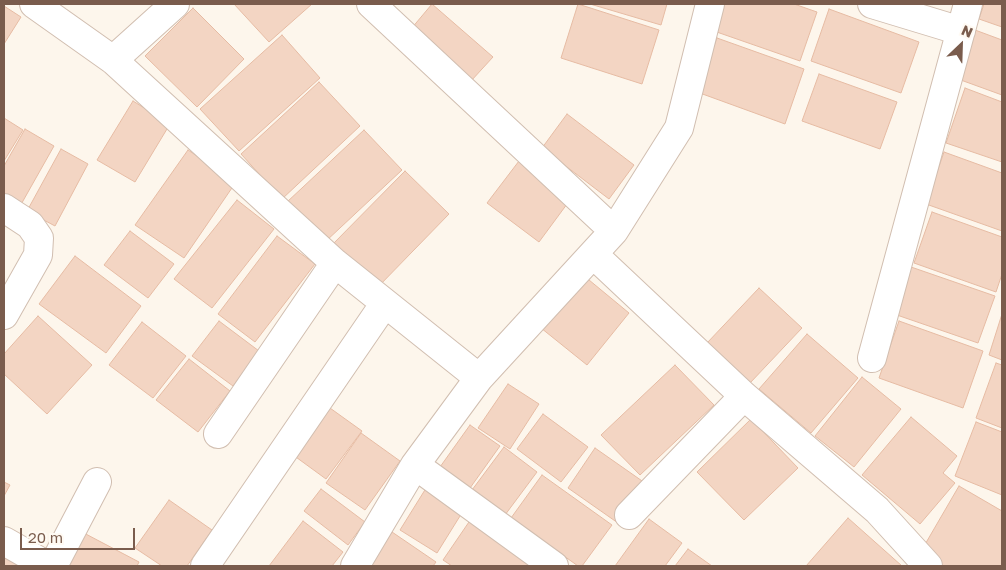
<!DOCTYPE html>
<html>
<head>
<meta charset="utf-8">
<style>
	body { margin:0 }
	#map { position:relative; width:1006px; height:570px; overflow:hidden; background:#fdf6ec; font-family:"Golos Text",sans-serif }
	canvas { display:block }
	.frame { position:absolute; inset:0; border:5px solid #7a5c4d; pointer-events:none }
	.north { position:absolute; left:936px; top:20px; width:50px; height:50px; -webkit-text-stroke:4px #fffaf3; paint-order:stroke; rotate:24deg; font-size:14px; font-weight:700; line-height:20px; text-align:center; color:#7a5c4d }
	.north::after { content:''; display:block; margin:auto; width:18px; height:22px; background:#7a5c4d; clip-path:polygon(50% 0,100% 100%,50% 72%,0 100%) }
	.scale { position:absolute; left:20px; top:528px; width:115px; height:22px; box-sizing:border-box; border:2px solid #7a5c4d; border-top:0; padding-left:6px; font-size:15px; line-height:18px; white-space:nowrap; color:#7a5c4d; -webkit-text-stroke:4px #fffaf3; paint-order:stroke }
</style>
</head>
<body>
<div id="map">
<canvas width="1006" height="570"></canvas>
<div class="frame"></div>
<div class="north">N</div>
<div class="scale">20 m</div>
</div>
<script>
const g = document.querySelector('canvas').getContext('2d');
g.lineJoin = 'round';
function fillPath(path, color) { g.fillStyle = color; g.fill(path, 'evenodd'); }
const toPath = rows => new Path2D(rows.map(r => 'M' + r).join(''));
function strokePath(path, color, width, dash) { g.strokeStyle = color; g.lineWidth = width; g.lineCap = dash ? 'butt' : 'round'; g.setLineDash(dash || []); g.stroke(path); }
const building = toPath([
	[234,4,312,4,269,42,234,4],
	[432,4,493,57,471,81,411,29,432,4],
	[578,4,659,30,642,84,561,58,578,4],
	[590,4,667,4,661,25,590,4],
	[721,4,794,4,817,12,800,61,711,30,721,4],
	[984,4,1002,4,1002,27,979,19,984,4],
	[4,6,21,17,4,44,4,6],
	[193,8,244,59,197,107,145,56,193,8],
	[829,9,919,42,901,93,811,61,829,9],
	[975,30,1002,40,1002,95,958,79,975,30],
	[282,35,320,78,239,151,200,109,282,35],
	[717,38,804,69,785,124,697,92,717,38],
	[819,74,897,102,880,149,802,121,819,74],
	[319,82,360,126,282,199,241,154,319,82],
	[965,88,1002,102,1002,162,946,143,965,88],
	[133,101,170,124,135,182,97,160,133,101],
	[567,114,634,165,609,199,542,148,567,114],
	[4,118,23,130,4,161,4,118],
	[25,129,54,146,19,208,4,200,4,166,25,129],
	[364,130,402,170,325,242,287,202,364,130],
	[61,149,88,164,55,226,27,211,61,149],
	[188,150,236,182,184,258,135,225,188,150],
	[944,152,1002,173,1002,231,926,204,944,152],
	[519,161,570,200,539,242,487,203,519,161],
	[405,171,449,214,376,289,331,246,405,171],
	[237,200,274,229,212,308,174,279,237,200],
	[932,212,1002,237,1002,274,996,292,914,263,932,212],
	[130,231,174,264,148,298,104,265,130,231],
	[277,236,315,264,255,342,218,314,277,236],
	[75,256,141,306,106,353,39,304,75,256],
	[911,267,995,296,978,343,894,314,911,267],
	[583,275,629,313,587,365,541,328,583,275],
	[759,288,802,328,750,383,707,343,759,288],
	[1002,314,1002,360,989,355,1002,314],
	[38,316,92,365,47,414,4,374,4,354,38,316],
	[219,321,259,351,233,386,192,356,219,321],
	[899,321,983,351,963,408,879,378,899,321],
	[142,322,186,356,153,398,109,365,142,322],
	[807,334,858,378,811,433,759,389,807,334],
	[189,359,230,391,198,432,156,400,189,359],
	[996,363,1002,365,1002,428,976,418,996,363],
	[675,365,714,405,640,475,601,435,675,365],
	[862,377,901,409,854,467,815,436,862,377],
	[508,384,539,404,510,449,478,428,508,384],
	[323,403,362,431,326,479,289,452,323,403],
	[543,414,588,447,561,482,517,449,543,414],
	[911,417,957,456,943,473,955,483,920,524,862,475,911,417],
	[751,419,798,468,744,520,697,472,751,419],
	[976,422,1002,432,1002,495,955,476,976,422],
	[470,425,500,446,470,488,440,467,470,425],
	[361,433,400,461,365,510,326,483,361,433],
	[504,447,537,472,505,515,472,490,504,447],
	[595,448,645,483,618,523,568,488,595,448],
	[542,475,612,525,582,566,578,566,511,518,542,475],
	[4,482,10,485,4,496,4,482],
	[428,485,465,508,437,553,400,530,428,485],
	[959,486,1002,511,1002,566,943,566,920,553,959,486],
	[321,489,365,522,348,545,304,511,321,489],
	[169,500,212,530,187,566,162,566,135,548,169,500],
	[848,518,902,566,806,566,848,518],
	[471,519,533,562,529,566,452,566,443,560,471,519],
	[649,519,682,543,665,566,615,566,649,519],
	[303,521,343,552,332,566,269,566,303,521],
	[82,532,139,562,137,566,64,566,82,532],
	[392,532,436,562,433,566,370,566,392,532],
	[688,549,712,566,675,566,688,549],
	[4,557,23,566,4,566,4,557]
]);
fillPath(building, '#f3d5c3');
strokePath(building, '#e6bba3', 1);
const street = toPath([
	[34,4,113,60,335,263,479,378],
	[371,4,614,231],
	[872,4,961,31],
	[113,60,175,4],
	[4,208,30,225,39,238,38,255,4,315],
	[593,254,744,396,877,510,928,566],
	[872,358,968,4],
	[218,434,335,263],
	[415,465,554,566],
	[629,515,744,396],
	[4,541,48,566],
	[53,566,97,482],
	[205,566,385,303],
	[355,566,415,465,479,378,614,231,679,128,710,4]
]);
strokePath(street, '#d1beb0', 30);
strokePath(street, '#fff', 28);
</script>
</body>
</html>
